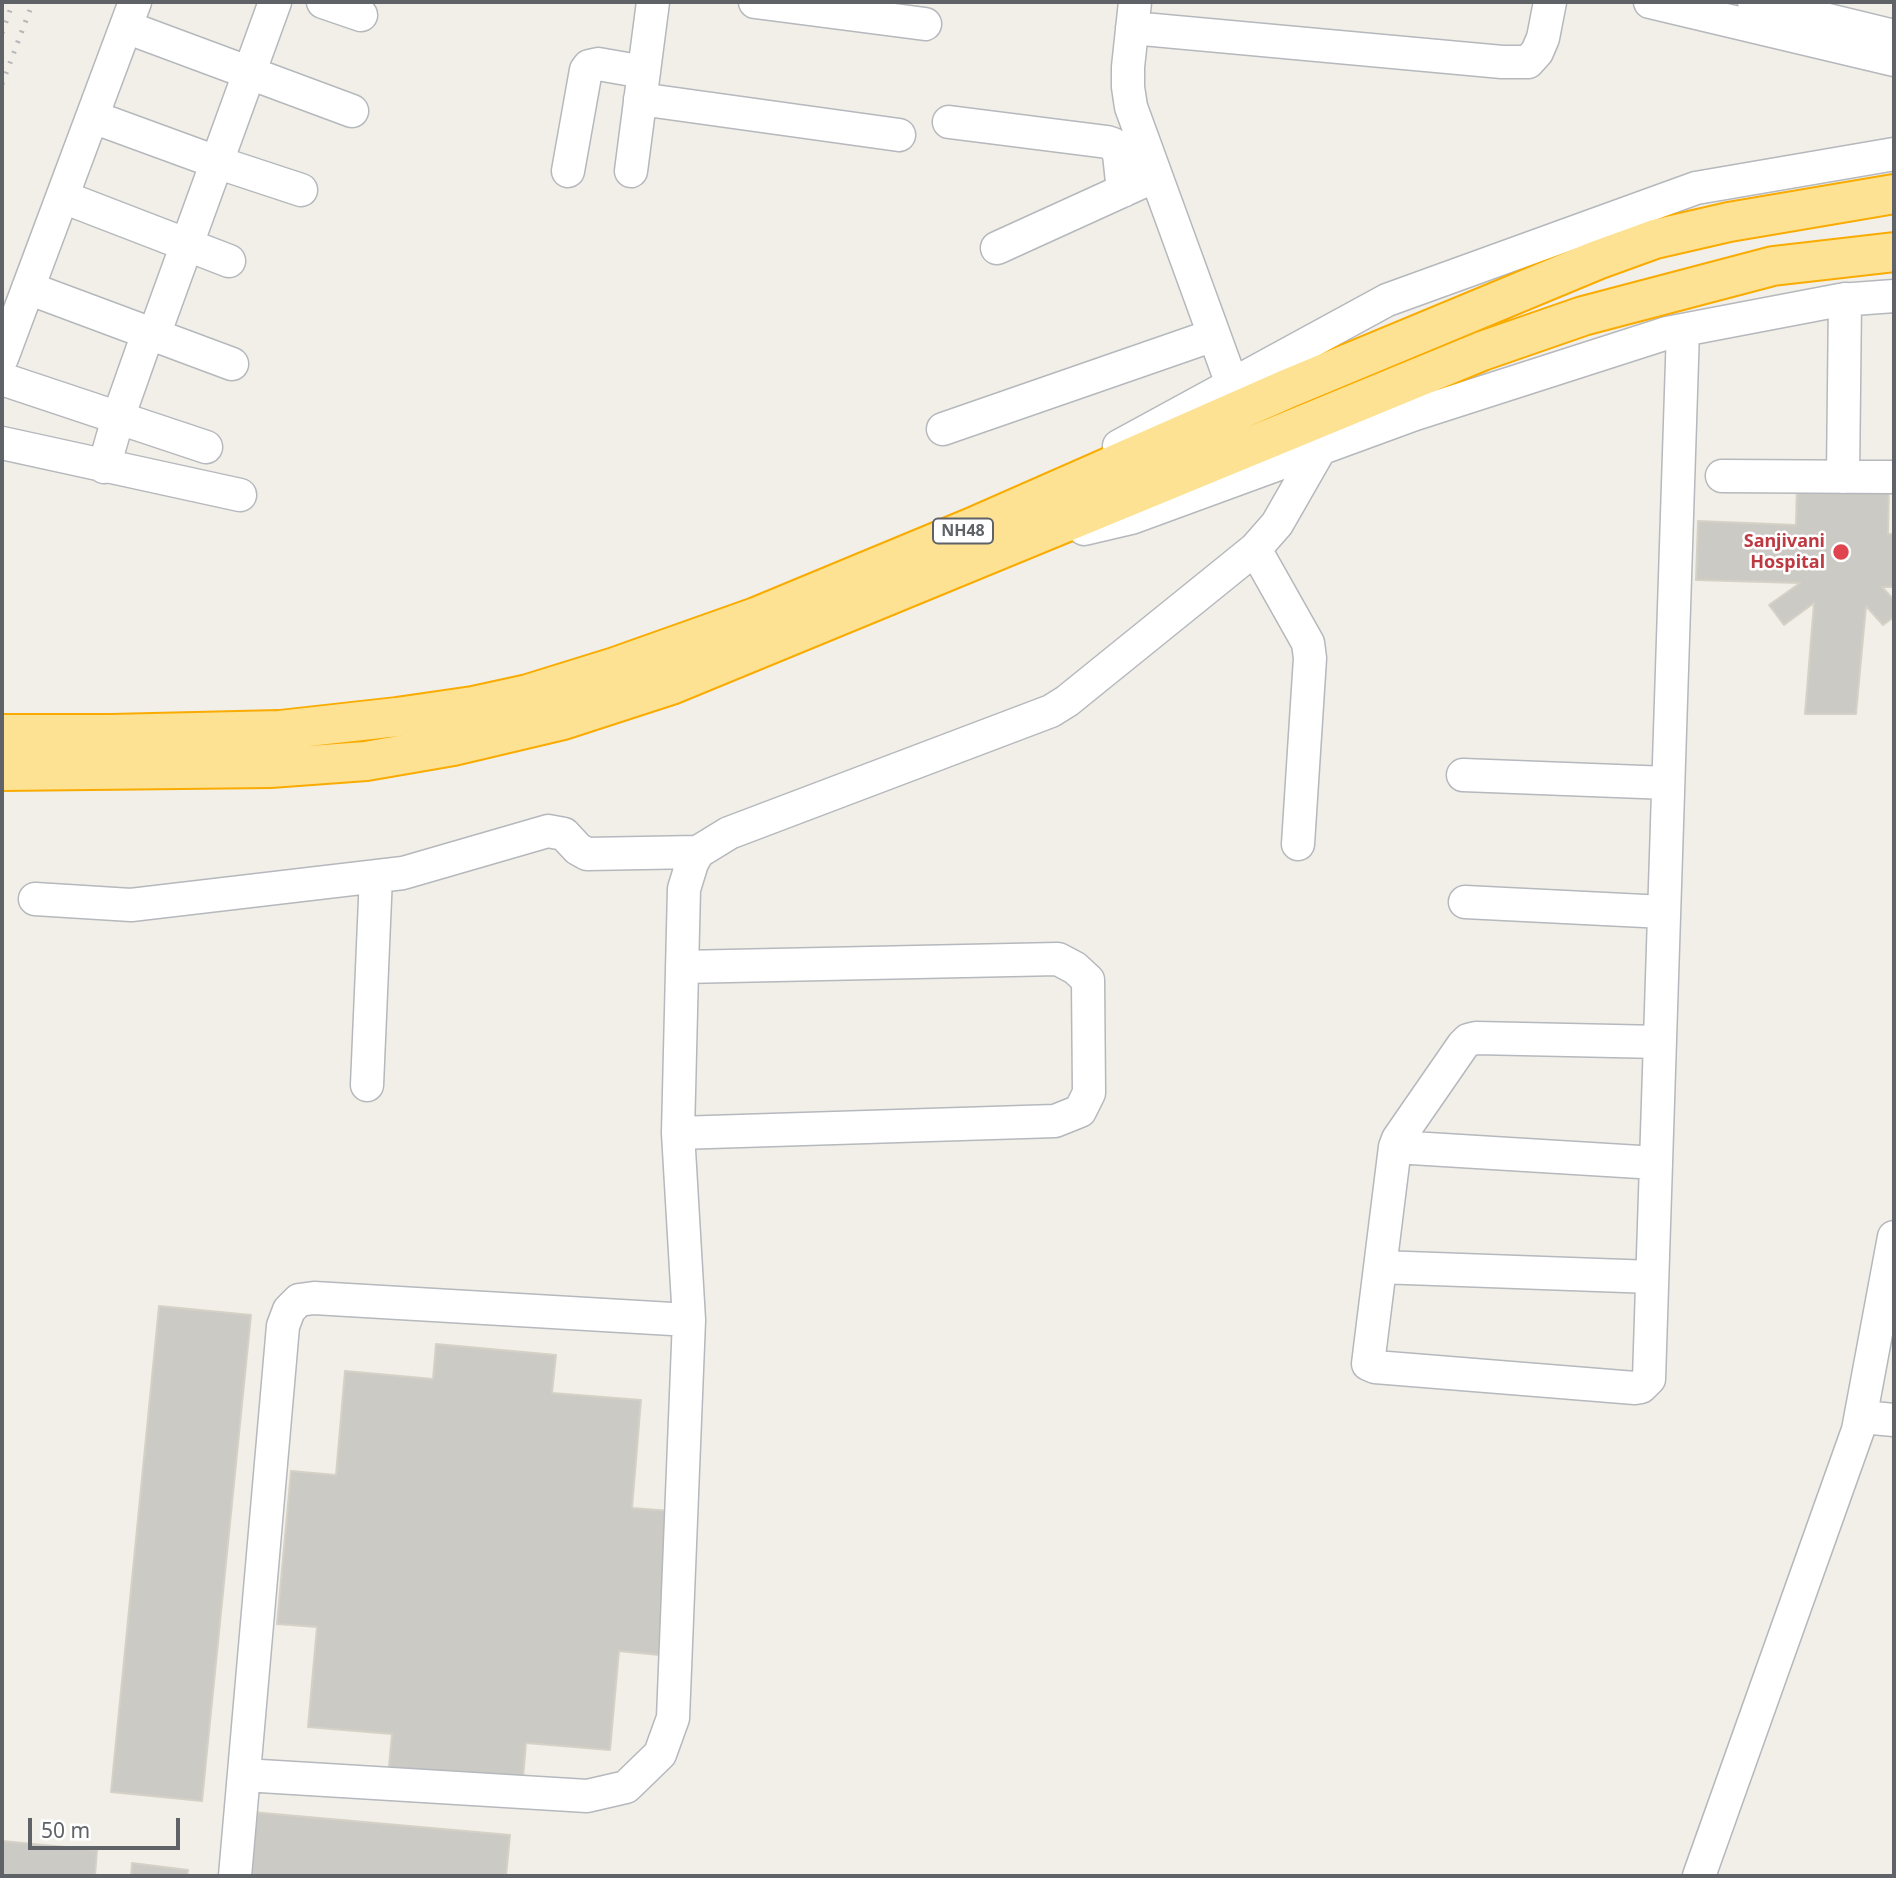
<!DOCTYPE html>
<html>
<head>
<meta charset="utf-8">
<style>
	body { margin:0 }
	#map { position:relative; width:1896px; height:1878px; overflow:hidden; background:#f1efe8; font-family:"Noto Sans",sans-serif }
	canvas { display:block }
	.frame { position:absolute; inset:0; border:4px solid #5f6368; pointer-events:none }
	.scale { position:absolute; left:28px; top:1818px; width:152px; height:32px; box-sizing:border-box; border:4px solid #5f6368; border-top:0; padding-left:9px; font-size:21px; line-height:24px; white-space:nowrap; color:#5f6368; -webkit-text-stroke:5px #fff; paint-order:stroke }
</style>
</head>
<body>
<div id="map">
<canvas width="1896" height="1878"></canvas>
<div class="frame"></div>
<div class="scale">50 m</div>
</div>
<script>
const g = document.querySelector('canvas').getContext('2d');
g.lineJoin = 'round';
function fillPath(path, color) { g.fillStyle = color; g.fill(path, 'evenodd'); }
const toPath = rows => new Path2D(rows.map(r => 'M' + r).join(''));
function strokePath(path, color, width, dash) { g.strokeStyle = color; g.lineWidth = width; g.lineCap = dash ? 'butt' : 'round'; g.setLineDash(dash || []); g.stroke(path); }
function write(font, color, halo, rows, align = 'center') {
  g.font = font + ' "Noto Sans",sans-serif'; g.lineWidth = 5; g.setLineDash([]); g.textBaseline = 'middle'; g.strokeStyle = halo; g.fillStyle = color; for (const [text, x, y, turn = 0] of rows) {
    g.save(); g.translate(x, y); g.rotate((+turn || 0) * Math.PI / 180); g.textAlign = isNaN(turn) ? turn : align; if (halo) g.strokeText(text, 0, 0); g.fillText(text, 0, 0); g.restore();
  }
}
const building = toPath([
	[1797,483,1889,486,1888,534,1894,534,1894,587,1882,587,1894,600,1894,617,1883,625,1866,606,1856,714,1805,714,1814,603,1784,625,1769,605,1800,583,1696,580,1698,521,1796,525,1797,483],
	[159,1306,251,1315,202,1801,111,1792,159,1306],
	[436,1344,556,1355,552,1393,641,1400,632,1508,671,1511,659,1655,619,1651,610,1750,526,1743,522,1789,388,1777,392,1734,308,1727,317,1627,277,1624,291,1471,336,1475,345,1371,433,1379,436,1344],
	[252,1812,510,1835,506,1876,246,1876,252,1812],
	[2,1841,97,1850,95,1876,2,1876,2,1841],
	[132,1863,188,1870,187,1876,131,1876,132,1863]
]);
fillPath(building, '#cccac5');
strokePath(building, '#d6d1c6', 2);
const minor = toPath([
	[323,2,361,15],
	[755,2,925,24],
	[1135,2,1128,67,1128,87,1131,107,1232,384],
	[1650,2,1894,60],
	[1754,2,1894,36],
	[126,27,352,111],
	[1132,28,1502,62,1528,62,1537,52,1543,38,1550,2],
	[640,99,899,135],
	[93,117,216,162,301,190],
	[949,122,1107,142,1113,144,1119,154,1123,191],
	[568,171,586,70,589,66,598,64,644,72],
	[631,171,653,2],
	[63,197,229,261],
	[997,248,1142,182],
	[28,288,232,364],
	[154,335,275,2],
	[2,358,135,2],
	[2,379,206,447],
	[943,429,1214,335],
	[2,443,240,495],
	[1119,446,1387,300,1696,188,1894,154],
	[104,467,118,418,148,333],
	[1722,476,1894,477],
	[1843,477,1845,299],
	[1084,529,1131,518,1415,414,1667,333,1840,300,1894,296],
	[1255,549,1308,643,1310,658,1298,844],
	[1463,775,1668,783],
	[35,899,131,905,403,873,548,831,564,834,578,849,587,854,698,852],
	[1465,902,1664,912],
	[1660,1042,1476,1038,1468,1040,1463,1045,1398,1139,1395,1147,1368,1364,1375,1367,1635,1388,1641,1387,1649,1379,1683,330],
	[367,1085,376,876],
	[678,1133,1055,1121,1080,1111,1089,1093,1088,980,1075,968,1058,959,682,967],
	[1395,1147,1656,1163],
	[1380,1267,1652,1277],
	[1862,1417,1894,1420],
	[244,1775,587,1796,626,1787,660,1754,673,1718,689,1320],
	[235,1876,283,1326,289,1310,299,1300,314,1298,689,1320,678,1133,684,889,692,863,698,852,729,833,1051,711,1067,701,1255,549,1277,524,1320,449],
	[1699,1876,1858,1430,1894,1237]
]);
const highway = toPath([
	[2,734,111,734,280,730,397,717,473,706,528,694,615,667,756,617,973,527,1289,388,1597,260,1655,239,1729,222,1894,194],
	[2,771,270,768,366,761,453,746,563,720,671,685,1482,351,1583,316,1773,266,1894,252]
]);
strokePath(minor, '#b5b8bc', 35);
strokePath(highway, '#f9ab00', 42);
strokePath(minor, '#fff', 32);
strokePath(highway, '#fde293', 38);
strokePath(toPath([
	[2,33,13,2],
	[2,84,33,2]
]), '#b6b7b8', 5, [2, 9]);
for (const [x, y, r, color] of [
	[1841,552,9,"#e0444e"]
]) { const dot = new Path2D(); dot.arc(x, y, r, 0, 2 * Math.PI); g.fillStyle = color; g.fill(dot); strokePath(dot, '#fff', 2.5); }
for (const [x, y, w] of [
	[963,531,60]
]) { const box = new Path2D(); box.roundRect(x - w / 2, y - 12.5, w, 25, 5); g.fillStyle = '#fff'; g.fill(box); strokePath(box, '#5f6368', 2); }
write('bold 16px', '#5f6368', null, [
	["NH48",963,531]
]);
write('bold 18px', '#be3a42', '#fff', [
	["Sanjivani",1825,542],
	["Hospital",1825,563]
], 'right');
</script>
</body>
</html>
